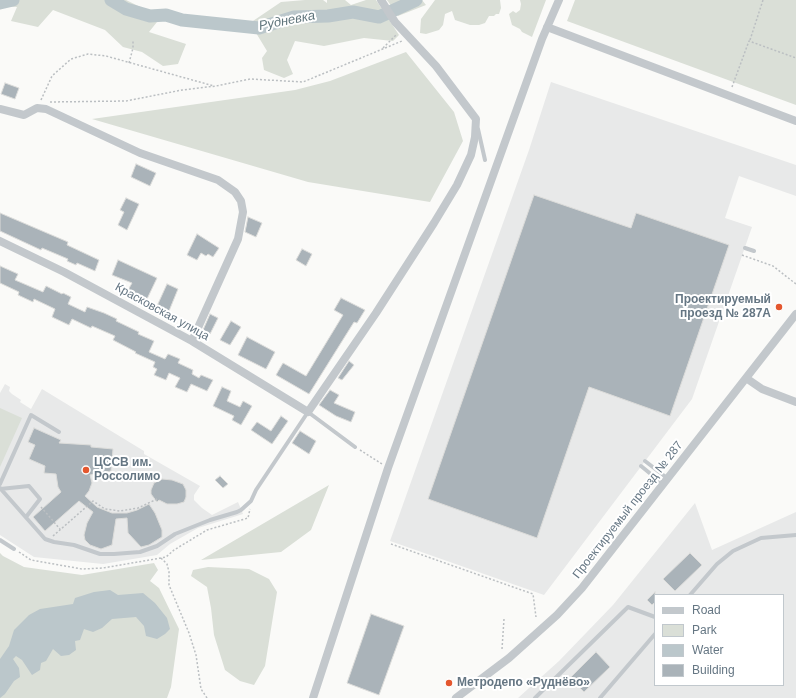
<!DOCTYPE html>
<html>
<head>
<meta charset="utf-8">
<style>
	body { margin:0 }
	#map { position:relative; width:796px; height:698px; overflow:hidden; background:#fafaf8; font-family:Helvetica,sans-serif }
	canvas { display:block }
	.legend { position:absolute; left:654px; top:594px; width:130px; height:92px; box-sizing:border-box; background:#fff; border:1px solid #c1c8cd; margin:0; padding:5px 7px; list-style:none; font-size:12px; color:#657683 }
	.legend li { display:flex; align-items:center; gap:8px; height:20px }
	.legend b { width:20px; border:1px solid #c1c8cd }
</style>
</head>
<body>
<div id="map">
<canvas width="796" height="698"></canvas>
<ul class="legend">
<li><b style="height:5px;background:#c3c8cc"></b>Road</li>
<li><b style="height:11px;background:#dadfd7"></b>Park</li>
<li><b style="height:11px;background:#bbc7cb"></b>Water</li>
<li><b style="height:11px;background:#aab3b9"></b>Building</li>
</ul>
</div>
<script>
const g = document.querySelector('canvas').getContext('2d');
g.lineJoin = 'round';
function fillPath(path, color) { g.fillStyle = color; g.fill(path, 'evenodd'); }
const toPath = rows => new Path2D(rows.map(r => 'M' + r).join(''));
function strokePath(path, color, width, dash) { g.strokeStyle = color; g.lineWidth = width; g.lineCap = dash ? 'butt' : 'round'; g.setLineDash(dash || []); g.stroke(path); }
function write(font, color, halo, rows, align = 'center') {
  g.font = font + ' Helvetica,sans-serif'; g.lineWidth = 4; g.setLineDash([]); g.textBaseline = 'middle'; g.strokeStyle = halo; g.fillStyle = color; for (const [text, x, y, turn = 0] of rows) {
    g.save(); g.translate(x, y); g.rotate((+turn || 0) * Math.PI / 180); g.textAlign = isNaN(turn) ? turn : align; if (halo) g.strokeText(text, 0, 0); g.fillText(text, 0, 0); g.restore();
  }
}
fillPath(toPath([
	[551,82,796,165,796,196,739,176,725,218,752,227,692,399,544,595,390,541,529,150],
	[5,384,10,387,9,391,12,394,21,400,20,402,31,409,42,389,144,451,144,454,200,486,194,495,194,500,202,508,212,515,238,502,243,514,198,528,170,544,157,555,103,564,34,557,0,535,0,393],
	[695,503,712,550,796,512,796,698,518,698,559,661,613,605],
	[655,595,783,595,783,685,655,685]
]), '#e8e9e9');
fillPath(toPath([
	[0,0,126,0,161,17,149,32,186,44,178,64,163,66,142,52,123,47,105,30,53,10,38,27,11,21,17,7,0,6],
	[305,0,323,0,327,3,327,0,345,0,351,5,366,0,376,0,399,35,393,41,364,38,324,46,295,41,287,60,293,74,284,78,264,70,262,58,267,51,250,23,281,2],
	[387,0,422,0,426,5,398,16],
	[435,0,500,0,501,8,499,14,496,14,494,16,489,16,485,23,479,25,470,25,455,20,452,11,445,14,443,25,439,30,426,34,420,33,421,19],
	[520,0,546,0,532,37,522,32,520,29,512,25,509,14,513,11,516,13,520,10,521,4],
	[575,0,796,0,796,105,567,21],
	[406,52,454,112,463,141,430,202,308,182,92,119,295,90,330,81],
	[0,408,22,418,0,467],
	[329,485,311,530,281,552,201,560],
	[0,553,3,556,24,567,82,575,154,563,158,570,150,581,159,588,179,629,171,687,167,698,0,698],
	[208,567,249,569,269,579,277,592,265,666,254,685,240,681,225,670,214,635,211,608,207,587,191,576,193,570]
]), '#dadfd7');
fillPath(toPath([
	[110,590,118,595,143,593,155,603,167,618,170,629,165,634,157,639,146,636,144,626,136,617,112,619,102,628,93,632,84,629,80,640,75,641,76,650,69,655,61,656,53,649,46,661,41,663,40,670,32,675,22,660,16,656,13,659,19,668,20,677,14,681,5,694,0,698,0,659,9,646,14,630,29,615,40,609,73,604,75,598,94,592]
]), '#bbc7cb');
strokePath(toPath([
	[111,0,126,9,150,16,166,15,182,20,259,28,294,17,328,16,353,12,379,17,416,0],
	[0,3,13,0]
]), '#bbc7cb', 13);
const building = toPath([
	[5,83,19,88,15,99,1,94,5,83],
	[136,164,156,173,150,186,131,177,136,164],
	[534,195,631,228,636,213,729,245,670,416,589,387,537,538,428,499,534,195],
	[126,198,139,204,127,230,118,225,124,212,120,210,126,198],
	[0,213,68,242,67,245,99,260,95,271,77,263,76,265,67,261,68,259,42,248,41,250,0,231,0,213],
	[248,217,262,223,256,237,245,232,248,217],
	[197,234,219,248,213,257,208,254,206,256,201,253,197,260,187,255,197,234],
	[302,249,312,254,306,266,296,260,302,249],
	[118,260,157,278,147,299,128,290,132,283,112,275,118,260],
	[0,266,18,274,15,280,43,292,46,286,62,294,63,293,71,297,68,304,85,312,87,307,104,313,117,319,116,321,139,332,138,334,154,341,149,352,165,359,168,354,180,359,178,363,193,370,192,374,199,378,201,375,213,380,207,391,191,384,187,392,175,387,180,378,169,373,166,380,154,375,157,369,153,367,155,362,135,353,136,352,113,340,115,336,92,326,91,328,72,319,69,325,52,317,55,309,34,299,33,302,18,295,19,292,0,283,0,266],
	[167,284,178,289,169,311,157,306,167,284],
	[341,298,365,310,357,323,354,322,309,394,276,375,283,363,306,376,343,315,334,310,341,298],
	[210,314,218,318,210,334,203,330,210,314],
	[231,321,241,327,230,345,220,340,231,321],
	[247,337,275,352,266,369,238,355,247,337],
	[349,361,354,365,342,380,338,378,349,361],
	[222,387,231,391,227,401,240,407,243,401,252,406,241,425,232,420,234,416,213,406,222,387],
	[330,390,339,395,334,403,355,412,351,422,336,416,319,405,330,390],
	[281,416,288,421,272,444,251,430,257,422,271,431,281,416],
	[34,428,61,440,59,443,91,445,91,447,113,449,111,471,90,475,92,483,89,491,85,496,97,507,112,513,127,513,137,510,149,504,155,513,162,530,162,537,149,545,141,547,128,533,127,518,116,519,112,545,101,549,90,545,85,540,84,535,87,523,93,512,79,501,45,531,33,517,61,492,58,487,56,474,44,473,45,466,29,459,35,445,28,442,34,428],
	[300,431,316,441,309,454,292,443,300,431],
	[220,476,228,484,223,488,215,480,220,476],
	[162,479,172,480,183,484,186,490,186,497,184,502,177,504,167,504,159,500,157,502,151,494,151,490,154,483,162,479],
	[690,553,702,565,675,591,663,579,690,553],
	[655,592,655,602,652,605,647,600,655,592],
	[371,614,404,626,379,695,347,683,371,614],
	[596,652,610,667,584,692,570,678,596,652]
]);
fillPath(building, '#aab3b9');
strokePath(building, '#dcdcda', 1);
strokePath(toPath([
	[750,40,763,0],
	[383,48,396,35],
	[129,63,133,48,133,41],
	[732,87,749,41,796,58],
	[41,100,52,76,71,59,88,54,106,56,214,86],
	[50,102,126,101,182,90,216,86,250,79,303,82,402,41],
	[742,255,773,266,796,284],
	[360,450,382,464],
	[41,507,60,529],
	[53,536,93,501,105,509,120,511,138,508,157,499],
	[391,544,533,594,536,617],
	[19,552,31,560,82,569,103,568,161,558],
	[502,649,504,619],
	[207,698,201,689,196,655,189,633,169,585,169,572,167,564,161,558,166,557,174,550,207,530,248,518,250,509]
]), '#bbbfc2', 1.5, [2, 2]);
strokePath(toPath([
	[478,129,485,160],
	[745,248,754,251],
	[645,461,667,478],
	[641,466,663,484],
	[0,484,31,415,59,432],
	[0,488,45,539,54,542,74,545,100,554,114,554,140,552,157,546,175,534,210,520,237,512,241,510,251,501,256,490,308,412,355,447],
	[0,489,29,486,40,499,26,517],
	[0,540,14,549],
	[690,595,717,564,733,551,761,538,796,535],
	[535,698,628,607,655,617],
	[600,698,655,634]
]), '#c3c8cc', 4);
strokePath(toPath([
	[547,27,796,121],
	[0,109,24,115,37,108,46,109,140,153,218,180,235,192,241,201,243,212,238,239,192,341],
	[0,241,64,272,192,341,308,412,376,313,434,223,457,185,471,155,475,137,476,119,436,66,395,22,381,0],
	[746,378,762,389,796,402],
	[313,698,388,468,542,39,559,0],
	[456,698,509,658,557,615,582,588,796,314]
]), '#c3c8cc', 8);
for (const [x, y, r, color] of [
	[779,307,4,"#e4572e"],
	[86,470,4,"#e4572e"],
	[449,683,4,"#e4572e"]
]) { const dot = new Path2D(); dot.arc(x, y, r, 0, 2 * Math.PI); g.fillStyle = color; g.fill(dot); strokePath(dot, '#fff', 1.5); }
write('bold 12px', '#657683', '#fff', [
	["Проектируемый",771,300,"right"],
	["проезд № 287А",771,314,"right"],
	["ЦССВ им.",94,463],
	["Россолимо",94,477],
	["Метродепо «Руднёво»",457,683]
], 'left');
write('12px', '#657683', '#fff', [
	["Красковская улица",162,312,29],
	["Проектируемый проезд № 287",628,510,-52]
]);
write('italic 13px', '#60757c', '#fff', [
	["Рудневка",287,21,-11]
]);
</script>
</body>
</html>
